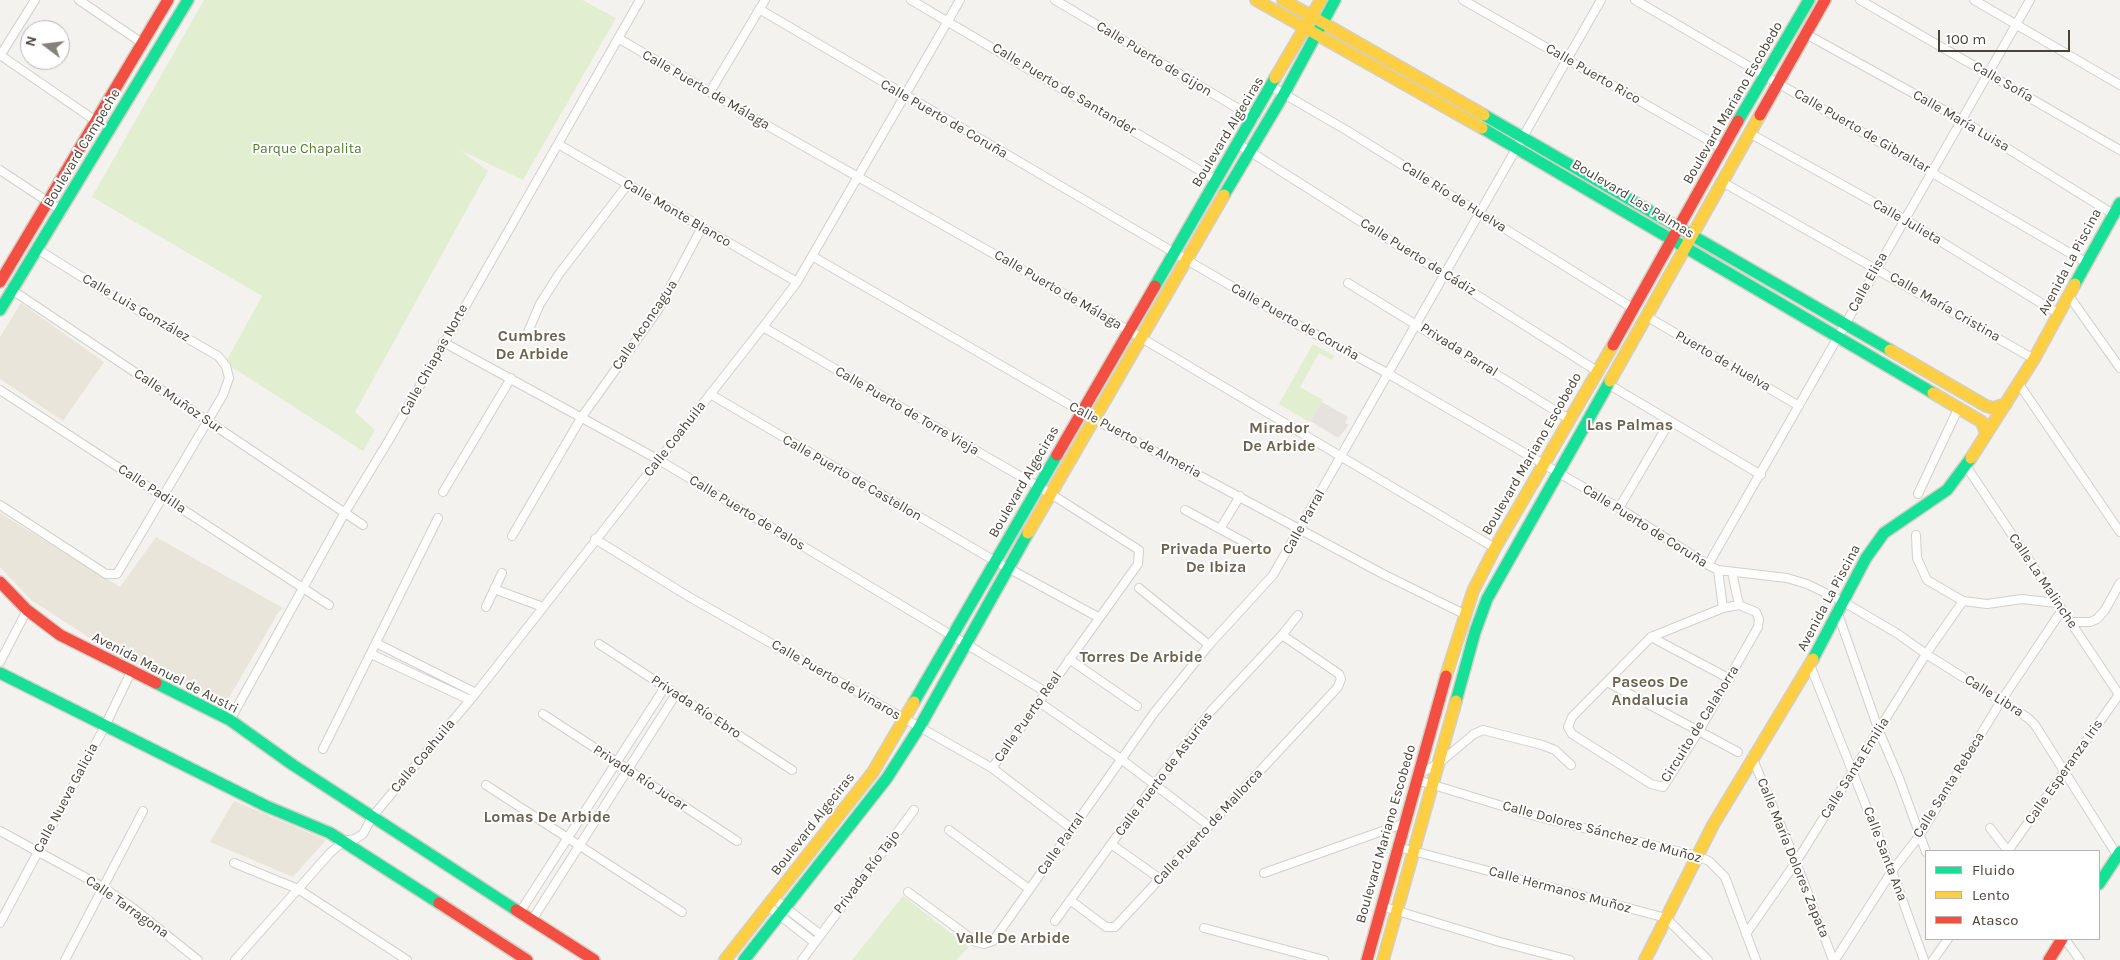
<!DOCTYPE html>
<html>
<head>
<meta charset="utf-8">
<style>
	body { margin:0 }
	#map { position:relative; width:2120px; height:960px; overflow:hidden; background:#f4f2ee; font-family:Karla,sans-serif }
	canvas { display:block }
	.legend { position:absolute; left:1925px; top:850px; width:175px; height:90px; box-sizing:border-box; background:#fff; border:1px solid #b7b4b0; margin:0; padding:6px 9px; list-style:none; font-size:15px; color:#4b4439 }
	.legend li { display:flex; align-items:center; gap:10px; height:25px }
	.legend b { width:25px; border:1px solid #b7b4b0 }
	.north { position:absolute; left:20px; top:20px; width:50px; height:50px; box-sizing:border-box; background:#fff; border:1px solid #b7b4b0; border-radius:50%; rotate:285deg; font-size:14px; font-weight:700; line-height:20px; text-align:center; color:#4b4439 }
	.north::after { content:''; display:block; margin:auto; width:18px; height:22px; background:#868178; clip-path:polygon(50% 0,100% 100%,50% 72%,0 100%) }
	.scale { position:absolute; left:1938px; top:30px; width:132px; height:22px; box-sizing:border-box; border:2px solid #4b4439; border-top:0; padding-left:6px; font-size:15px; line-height:18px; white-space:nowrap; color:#4b4439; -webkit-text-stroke:4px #fff; paint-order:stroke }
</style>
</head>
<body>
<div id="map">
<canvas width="2120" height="960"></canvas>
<ul class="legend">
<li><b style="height:6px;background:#16e098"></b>Fluido</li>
<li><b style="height:6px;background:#ffcf43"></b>Lento</li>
<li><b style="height:6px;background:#f24e42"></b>Atasco</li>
</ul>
<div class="north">N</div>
<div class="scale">100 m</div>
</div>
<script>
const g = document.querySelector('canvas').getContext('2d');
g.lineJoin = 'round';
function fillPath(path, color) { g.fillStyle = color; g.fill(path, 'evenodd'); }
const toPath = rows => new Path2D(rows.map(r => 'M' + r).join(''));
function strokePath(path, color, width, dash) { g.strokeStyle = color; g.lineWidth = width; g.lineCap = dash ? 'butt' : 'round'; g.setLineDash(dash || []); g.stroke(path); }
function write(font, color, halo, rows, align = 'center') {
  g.font = font + ' Karla,sans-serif'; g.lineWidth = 4; g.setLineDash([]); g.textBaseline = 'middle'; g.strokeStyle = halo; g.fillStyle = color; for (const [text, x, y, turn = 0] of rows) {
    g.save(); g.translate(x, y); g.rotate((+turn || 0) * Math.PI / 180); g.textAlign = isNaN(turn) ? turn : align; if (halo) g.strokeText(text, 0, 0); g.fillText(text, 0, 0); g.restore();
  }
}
fillPath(toPath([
	[21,303,104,362,63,421,0,379,0,337],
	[0,513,120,587,156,537,283,608,278,613,226,703,121,658,31,600,0,567],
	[234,801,326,840,293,877,210,842]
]), '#eae5da');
fillPath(toPath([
	[204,0,582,0,616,18,523,180,460,150,488,171,355,412,375,430,363,451,230,366,227,360,262,296,92,197],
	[1313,344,1334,356,1332,360,1319,353,1300,387,1323,400,1309,422,1279,404],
	[903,896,969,947,956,960,852,960]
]), '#e1eecf');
fillPath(toPath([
	[1322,402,1348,417,1345,423,1349,425,1338,438,1310,421]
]), '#e6e3df');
const street = toPath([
	[79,0,142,43],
	[911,0,1216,180],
	[1055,0,1254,118],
	[1463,0,1722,148],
	[1635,0,2087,263],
	[1860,0,2120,150],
	[1974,0,2120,85],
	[759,9,1284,317,1387,373,1619,508,1708,565,1718,570,1787,578,1807,584,1842,601,1898,634,1926,654,2028,718,2035,725,2119,858],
	[1806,34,1960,119,2113,214],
	[618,38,747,114,1128,330,1495,548],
	[0,55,96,121],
	[0,56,35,0],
	[1272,87,1346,130,1634,309],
	[710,92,765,0],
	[1751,134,1904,219,2059,314],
	[558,144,797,282],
	[1238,144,1597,371],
	[0,170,62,211],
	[1724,183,2034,359],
	[812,256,1094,419,1383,574,1464,614],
	[1348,283,1569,419],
	[12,290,363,525],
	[2069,296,2120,368],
	[1646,316,1799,406],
	[763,327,1051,494,1139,550,1138,564,992,768],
	[528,332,540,304,559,274,628,184],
	[443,342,659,460,1046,692],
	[1608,384,1761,475],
	[2019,384,2120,532],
	[0,390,329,605],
	[710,394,995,561,1098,617],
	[1966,466,2120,696],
	[443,492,511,378],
	[1918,494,1958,409],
	[0,505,106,574,117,574,223,395,229,378,226,366,218,356,101,289,37,249],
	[1619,508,1670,421],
	[1185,510,1248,544],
	[1220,529,1240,496],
	[1916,535,1917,558,1927,580,1963,601,1987,604,2022,599,2056,603],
	[512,536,581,418,658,310,702,227],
	[595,539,691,598,992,768,1071,828],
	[1708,565,2030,0],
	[1718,570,1723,608],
	[1732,572,1739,605],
	[1139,588,1209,645],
	[494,589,543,607],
	[1739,605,1756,612,1759,619,1758,627,1699,731,1663,787,1651,784,1572,734,1568,727,1572,717,1651,637,1723,608,1739,605],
	[486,607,502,573],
	[1837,611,1879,731,1899,778,1926,852],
	[2070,622,2090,622,2097,619,2105,610,2120,583],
	[1651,637,1730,679],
	[376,643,476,693],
	[599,644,792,770],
	[371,654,470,700],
	[1069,659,1137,706],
	[0,662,27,610],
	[1810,665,1892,871,1924,960],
	[1607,682,1738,752],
	[1039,702,1121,759,1209,826],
	[543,714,737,841],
	[230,720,344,514,389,440,640,0],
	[323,749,438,518],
	[1752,757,1796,862,1833,960],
	[1419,774,1438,764,1474,734,1483,730,1542,745,1555,750,1571,765],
	[1417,780,1535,816,1697,856,1709,861,1725,877,1756,960],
	[486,785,682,912],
	[1990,828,2008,851],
	[949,830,1029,889],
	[0,831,103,887,133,908,198,960],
	[1111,844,1159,878],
	[1398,847,1666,918,1708,960],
	[2008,851,2120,693],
	[234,863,298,889,407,960],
	[1264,873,1405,823],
	[908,892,976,942,984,944,993,941,1154,713,1209,645,1273,575,1601,0],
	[774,899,821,935],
	[1070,900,1106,927,1115,927,1338,687,1341,679,1339,674,1282,635],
	[768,906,815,943],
	[1381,906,1500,942,1570,960],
	[520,912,665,687],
	[532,920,676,694],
	[1055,921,1155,784,1211,711,1282,635,1298,615],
	[0,923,105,726,131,672],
	[1204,928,1324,960],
	[1746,934,1796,862,1926,654,1963,601],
	[2065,939,2080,960],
	[65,960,143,811],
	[235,960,330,853,344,841,355,839,363,834,372,817,476,693,763,327,797,282,960,0],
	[802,960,914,810],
	[1835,960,1892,871,1920,835,2001,701,2062,610],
	[1933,960,1948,939]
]);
const fast = toPath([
	[1484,115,1890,350],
	[1738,121,1809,0],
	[1482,128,1933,393],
	[1224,195,1284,94,1335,0],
	[2075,284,2120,203],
	[1155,286,1275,78],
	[0,310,188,0],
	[1813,659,1866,558,1884,533,1947,490,1971,458],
	[0,673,266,806,330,833,439,903],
	[156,683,230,720,293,765,516,910],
	[1456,701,1475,632,1487,599,1610,381],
	[914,702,1057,455],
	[2099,884,2120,852],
	[744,960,887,778,919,728,1028,533]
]);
const slow = toPath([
	[1256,0,1482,128],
	[1283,0,1484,115],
	[1275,78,1321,0],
	[1890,350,1986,406,1993,408,2006,404],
	[1610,381,1760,115],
	[1933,393,1982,422,1986,434],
	[1971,458,2034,359,2075,284],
	[1028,533,1224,195],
	[1446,676,1473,591,1495,548,1613,345],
	[725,960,873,772,914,702],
	[1383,960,1456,701],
	[1645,960,1713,825,1813,659]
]);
const jam = toPath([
	[1760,115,1825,0],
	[0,282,168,0],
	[1613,345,1738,121],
	[1057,455,1155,286],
	[0,582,27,610,60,635,156,683],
	[439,903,527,960],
	[516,910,594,960],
	[1367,960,1446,676],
	[2049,960,2062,939]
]);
strokePath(street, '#d2d0cb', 10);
strokePath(fast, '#d3cfc5', 14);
strokePath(slow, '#d3cfc5', 14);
strokePath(jam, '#d3cfc5', 14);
strokePath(street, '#fdfdfc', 8);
strokePath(fast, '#16e098', 11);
strokePath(slow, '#ffcf43', 11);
strokePath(jam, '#f24e42', 11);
write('14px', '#4b4439', '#fff', [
	["Calle Puerto de Gijon",1154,59,31],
	["Calle Puerto Rico",1593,74,30],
	["Calle Sofía",2003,82,30],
	["Calle Puerto de Santander",1064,89,31],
	["Calle Puerto de Málaga",706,90,30],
	["Boulevard Mariano Escobedo",1733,103,-60],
	["Calle Puerto de Coruña",944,119,30],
	["Calle María Luisa",1961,121,30],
	["Calle Puerto de Gibraltar",1862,131,30],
	["Boulevard Algeciras",1228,132,-59],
	["Boulevard Campeche",82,148,-59],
	["Calle Río de Huelva",1454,197,32],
	["Boulevard Las Palmas",1633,199,31],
	["Calle Monte Blanco",677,213,30],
	["Calle Julieta",1907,222,30],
	["Calle Puerto de Cádiz",1418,257,32],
	["Avenida La Piscina",2070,262,-62],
	["Calle Elisa",1868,282,-61],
	["Calle Puerto de Málaga",1058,290,30],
	["Calle María Cristina",1945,307,30],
	["Calle Luis González",136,308,30],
	["Calle Puerto de Coruña",1295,322,29],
	["Calle Aconcagua",645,325,-56],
	["Privada Parral",1459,350,32],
	["Calle Chiapas Norte",434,360,-61],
	["Puerto de Huelva",1723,361,30],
	["Calle Muñoz Sur",178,401,34],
	["Calle Puerto de Torre Vieja",907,411,30],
	["Calle Coahuila",675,439,-52],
	["Calle Puerto de Almeria",1135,440,28],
	["Boulevard Mariano Escobedo",1532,454,-60],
	["Calle Puerto de Castellon",852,478,30],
	["Boulevard Algeciras",1024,482,-60],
	["Calle Padilla",152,489,33],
	["Calle Puerto de Palos",747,513,31],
	["Calle Parral",1304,522,-61],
	["Calle Puerto de Coruña",1645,526,32],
	["Calle La Malinche",2043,581,56],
	["Avenida La Piscina",1829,598,-62],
	["Avenida Manuel de Austri",165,673,27],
	["Calle Puerto de Vinaros",836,680,30],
	["Calle Libra",1994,696,32],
	["Privada Río Ebro",696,707,33],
	["Calle Puerto Real",1028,717,-55],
	["Circuito de Calahorra",1700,724,-58],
	["Calle Coahuila",423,756,-50],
	["Calle Santa Emilia",1855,768,-58],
	["Calle Esperanza Iris",2064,772,-55],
	["Calle Puerto de Asturias",1164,774,-53],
	["Privada Río Jucar",640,778,33],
	["Calle Santa Rebeca",1949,785,-58],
	["Calle Nueva Galicia",66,798,-62],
	["Boulevard Algeciras",813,824,-52],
	["Calle Puerto de Mallorca",1208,827,-47],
	["Calle Dolores Sánchez de Muñoz",1602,832,15],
	["Boulevard Mariano Escobedo",1386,834,-74],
	["Calle Parral",1061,844,-55],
	["Calle Santa Ana",1885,854,69],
	["Calle María Dolores Zapata",1793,858,68],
	["Privada Río Tajo",867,872,-53],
	["Calle Hermanos Muñoz",1560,890,15],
	["Calle Tarragona",127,907,35]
]);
write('14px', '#4a7f2a', '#fff', [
	["Parque Chapalita",307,149]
]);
write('bold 16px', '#6e6250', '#fff', [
	["Cumbres",532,336],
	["De Arbide",532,354],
	["Las Palmas",1630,425],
	["Mirador",1279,428],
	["De Arbide",1279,446],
	["Privada Puerto",1216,549],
	["De Ibiza",1216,567],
	["Torres De Arbide",1141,657],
	["Paseos De",1650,682],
	["Andalucia",1650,700],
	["Lomas De Arbide",547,817],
	["Valle De Arbide",1013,938]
]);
</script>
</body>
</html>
